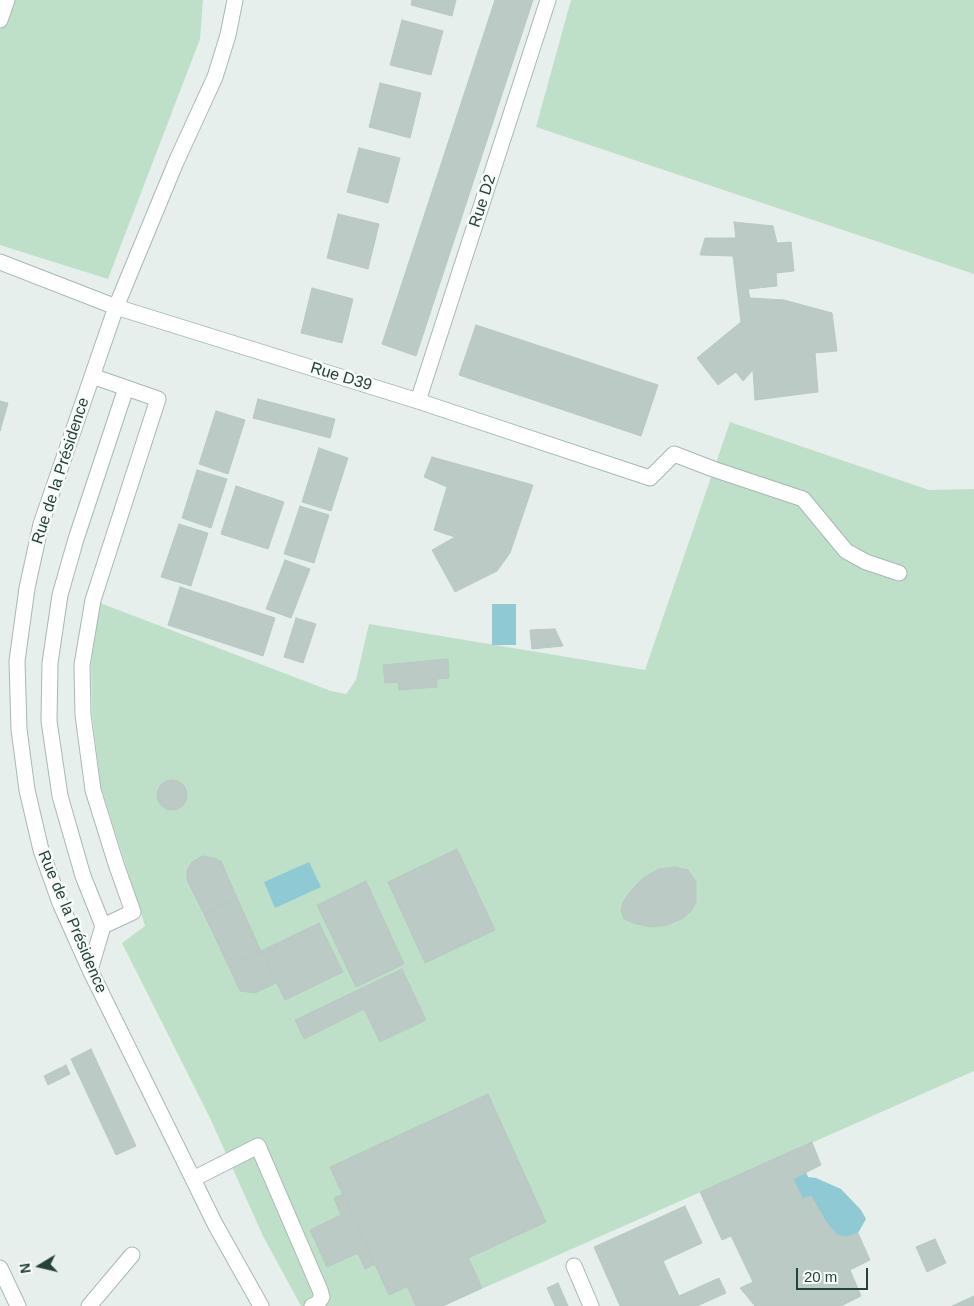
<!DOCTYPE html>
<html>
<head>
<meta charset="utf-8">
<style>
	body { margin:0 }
	#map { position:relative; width:974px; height:1306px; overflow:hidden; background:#e6efeb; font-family:Helvetica,sans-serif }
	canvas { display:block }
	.north { position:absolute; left:15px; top:1241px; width:50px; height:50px; -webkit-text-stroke:4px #f7fbf9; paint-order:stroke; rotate:261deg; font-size:14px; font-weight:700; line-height:20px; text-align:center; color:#24423a }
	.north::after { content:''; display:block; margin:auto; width:18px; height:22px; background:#24423a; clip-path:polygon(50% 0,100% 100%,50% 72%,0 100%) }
	.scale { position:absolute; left:796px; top:1268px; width:72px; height:22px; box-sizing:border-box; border:2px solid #24423a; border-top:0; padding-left:6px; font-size:15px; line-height:18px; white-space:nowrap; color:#24423a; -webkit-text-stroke:4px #f7fbf9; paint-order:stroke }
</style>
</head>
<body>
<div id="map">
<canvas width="974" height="1306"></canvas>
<div class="north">N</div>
<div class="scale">20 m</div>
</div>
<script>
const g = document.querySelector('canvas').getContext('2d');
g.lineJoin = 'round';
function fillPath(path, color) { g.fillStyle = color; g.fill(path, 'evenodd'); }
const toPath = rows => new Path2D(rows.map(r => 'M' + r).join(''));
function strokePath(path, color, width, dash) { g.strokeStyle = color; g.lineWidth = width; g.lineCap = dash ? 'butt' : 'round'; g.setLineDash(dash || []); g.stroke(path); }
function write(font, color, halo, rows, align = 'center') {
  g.font = font + ' Helvetica,sans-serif'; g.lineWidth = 5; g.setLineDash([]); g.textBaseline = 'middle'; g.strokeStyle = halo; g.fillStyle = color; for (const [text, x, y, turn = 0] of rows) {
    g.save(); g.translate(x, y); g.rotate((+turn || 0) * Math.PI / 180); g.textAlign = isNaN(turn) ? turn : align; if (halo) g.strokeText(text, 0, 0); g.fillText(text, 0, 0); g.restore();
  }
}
fillPath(toPath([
	[0,0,203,0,200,39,108,279,0,245],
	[571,0,974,0,974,274,536,127],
	[730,422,929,490,974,489,974,1071,443,1306,301,1306,263,1236,210,1118,122,943,145,926,101,787,92,714,91,664,100,603,331,691,346,694,356,680,369,624,645,670]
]), '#bfe0c8');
fillPath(toPath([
	[492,604,516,604,516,645,492,645],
	[309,862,321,887,275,908,264,882],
	[806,1172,808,1177,816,1178,841,1189,861,1210,866,1219,858,1233,848,1237,837,1235,826,1222,811,1196,803,1199,793,1179]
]), '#8ec9d4');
const building = toPath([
	[412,0,456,0,452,16,411,5,412,0],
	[495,0,533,0,416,356,382,344,495,0],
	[402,20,443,31,431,75,390,65,402,20],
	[380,83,421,93,410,138,369,127,380,83],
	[359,148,400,158,388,203,347,192,359,148],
	[338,214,379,224,368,269,327,258,338,214],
	[734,222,773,226,777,243,791,242,794,271,776,273,777,286,748,289,750,298,784,300,832,313,837,351,815,353,818,392,755,400,753,370,743,381,736,372,718,385,697,358,741,322,733,256,700,255,705,238,736,238,734,222],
	[312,288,353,299,342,343,301,333,312,288],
	[476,325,658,385,641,436,459,375,476,325],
	[258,399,335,419,330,438,253,418,258,399],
	[0,401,8,403,0,431,0,401],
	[216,411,245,420,228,474,199,464,216,411],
	[319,448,348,458,331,511,302,502,319,448],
	[432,457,533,485,510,553,497,571,455,592,432,550,455,537,434,530,447,487,424,477,432,457],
	[197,470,227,479,211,528,182,518,197,470],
	[236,486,284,502,268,549,221,534,236,486],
	[300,506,329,515,314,563,284,554,300,506],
	[179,524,208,533,191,586,161,577,179,524],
	[285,560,310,569,291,618,266,609,285,560],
	[180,587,275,618,263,656,168,625,180,587],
	[296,618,316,624,303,663,284,657,296,618],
	[555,629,563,646,532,649,530,630,555,629],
	[448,659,449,678,437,679,437,687,399,690,398,682,385,683,383,665,448,659],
	'157 795a15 15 0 1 1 30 0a15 15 0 1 1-30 0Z',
	[457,849,495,930,425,963,388,882,457,849],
	[203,856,214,858,221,861,237,898,204,914,187,880,187,870,192,862,203,856],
	[675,867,688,870,696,882,696,902,691,911,683,918,667,925,652,927,636,924,624,919,621,910,623,902,630,892,643,878,659,869,675,867],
	[366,881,404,964,356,987,317,905,366,881],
	[237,898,261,951,229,967,204,914,237,898],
	[319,923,343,972,285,1000,261,951,319,923],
	[261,951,276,983,255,993,240,991,229,967,261,951],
	[402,969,426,1020,380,1042,364,1009,304,1039,295,1020,402,969],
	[91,1049,136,1146,116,1155,71,1059,91,1049],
	[66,1065,70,1074,48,1085,44,1076,66,1065],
	[488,1094,546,1222,389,1295,330,1167,488,1094],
	[812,1142,821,1165,793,1179,803,1199,811,1196,826,1222,837,1235,848,1237,858,1233,870,1260,850,1270,861,1296,841,1306,755,1306,740,1288,753,1282,731,1236,722,1240,700,1192,812,1142],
	[343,1194,375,1264,365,1269,358,1253,327,1267,310,1230,341,1215,334,1198,343,1194],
	[685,1206,702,1243,663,1261,679,1296,719,1278,726,1293,697,1306,620,1306,594,1247,685,1206],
	[935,1239,946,1263,927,1272,916,1247,935,1239],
	[468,1257,482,1288,443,1306,416,1306,407,1286,468,1257],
	[558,1283,568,1306,555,1306,547,1288,558,1283],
	[974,1296,974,1306,952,1306,974,1296]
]);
fillPath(building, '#bbcac4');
strokePath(building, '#b8c9c2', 1);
const minor = toPath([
	[235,0,228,35,215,77,176,162,116,307,41,524,27,588,17,661,19,729,27,790,41,850,60,903,90,970,193,1179,215,1224,261,1306],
	[0,20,7,0],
	[0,262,116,307,418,401,650,478,674,454,713,469,803,499,846,551,866,562,899,573],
	[418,401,548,0],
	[103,926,83,876,60,796,49,721,50,663,60,595,76,539,126,388],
	[90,970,103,926,133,912,116,864,93,790,83,715,82,665,93,600,158,399,92,376],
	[193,1179,258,1146,320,1290,322,1297,318,1303,312,1306],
	[574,1266,591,1306],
	[0,1268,18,1306],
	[89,1306,132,1255]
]);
strokePath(minor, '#a8b8b2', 17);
strokePath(minor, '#fff', 15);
write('16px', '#24423a', '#f7fbf9', [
	["Rue D2",483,201,-72],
	["Rue D39",341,377,17],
	["Rue de la Présidence",61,471,-72],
	["Rue de la Présidence",72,922,67]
]);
</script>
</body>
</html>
